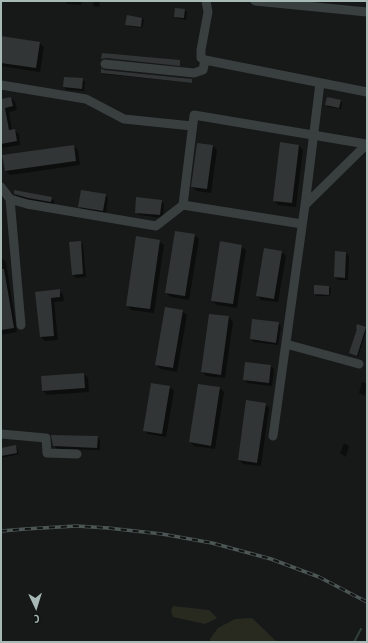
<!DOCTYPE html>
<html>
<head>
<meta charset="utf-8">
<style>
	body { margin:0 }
	#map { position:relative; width:368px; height:643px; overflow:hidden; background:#171919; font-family:"PT Sans Narrow",sans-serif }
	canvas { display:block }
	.frame { position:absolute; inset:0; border:2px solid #a8bab6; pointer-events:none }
	.north { position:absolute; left:16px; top:587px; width:40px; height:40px; -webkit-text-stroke:3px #121414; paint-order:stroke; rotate:176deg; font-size:11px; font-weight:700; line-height:16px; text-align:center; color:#a8bab6 }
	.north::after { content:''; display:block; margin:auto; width:14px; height:18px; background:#a8bab6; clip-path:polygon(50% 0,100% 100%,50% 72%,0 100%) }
</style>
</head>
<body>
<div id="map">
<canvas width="368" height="643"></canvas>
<div class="frame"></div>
<div class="north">С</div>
</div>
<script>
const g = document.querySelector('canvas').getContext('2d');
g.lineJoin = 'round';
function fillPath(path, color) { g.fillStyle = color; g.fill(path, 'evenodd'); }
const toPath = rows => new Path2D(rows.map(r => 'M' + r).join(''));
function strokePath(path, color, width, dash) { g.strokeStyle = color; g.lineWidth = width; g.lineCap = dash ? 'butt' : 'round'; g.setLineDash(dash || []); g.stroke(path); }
fillPath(toPath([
	[173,606,209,610,217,618,205,624,173,617,171,611],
	[252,618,277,642,210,642,210,639,218,628,235,619]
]), '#282a20');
fillPath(toPath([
	[65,1,82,1,81,5,67,4],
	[94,1,100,1,99,7,93,6],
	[185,10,187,12,186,20,177,18,175,17],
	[142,18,144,20,142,28,128,26,127,24],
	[1,37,39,43,44,47,40,72,1,66],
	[102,73,191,80,192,83,103,74],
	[82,79,85,82,84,91,67,90,64,87],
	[11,98,15,102,17,110,9,112,12,130,14,130,19,134,20,145,1,148,1,100],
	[340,100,342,102,341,109,328,107,326,105],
	[299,145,303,150,296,207,278,205,274,200],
	[73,146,78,150,80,165,10,175,6,171,3,156],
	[213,146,217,150,211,193,197,191,192,187],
	[14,193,51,198,54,201,54,205,32,201,17,196],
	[105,195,108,198,106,213,82,209,79,206],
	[161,201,164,204,163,218,139,215,136,212],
	[194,235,199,239,189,300,171,297,166,293],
	[159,241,164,245,154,313,131,310,127,305],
	[80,242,83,245,86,277,76,278,73,275],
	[241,246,246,250,237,308,217,305,212,301],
	[282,252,286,256,278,302,261,300,257,295],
	[346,253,349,256,348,280,338,280,335,277],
	[1,258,6,262,17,332,1,335],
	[329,287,331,289,330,296,317,296,315,294],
	[59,290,63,295,64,301,54,302,58,340,45,341,41,337,36,293],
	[182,311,187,315,177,372,161,369,156,365],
	[210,315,229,317,233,322,225,378,206,376,202,371],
	[278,323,281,326,278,345,254,342,251,339],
	[358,325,367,328,358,357,350,353,358,330],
	[246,363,271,366,274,369,272,386,247,383,244,380],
	[84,374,88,378,89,392,47,395,43,391,42,377],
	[362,382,367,384,365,396,359,393],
	[170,387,174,391,166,437,148,434,144,430],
	[220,388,224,392,215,449,194,446,190,442],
	[265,404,269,408,261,466,243,464,239,460],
	[97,437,100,440,100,450,57,449,54,445],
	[344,443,349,446,346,457,340,453],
	[15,446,17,448,19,454,1,458,1,449]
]), '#0007');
strokePath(toPath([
	[354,642,361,629]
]), '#2e4037', 2);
fillPath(toPath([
	[175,8,185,9,184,18,174,17],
	[127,15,142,18,141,27,125,25],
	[1,36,40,42,36,68,1,63],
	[102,53,180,60,180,66,106,58,101,59],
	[101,68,104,70,192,79,192,83,101,73],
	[64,77,83,78,82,89,63,87],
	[11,97,13,106,5,108,9,130,15,129,17,141,1,144,1,99],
	[327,97,341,100,339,108,325,105],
	[280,142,299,145,292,203,273,201],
	[197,143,213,145,207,189,191,187],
	[74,145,76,161,5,171,2,155],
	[14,190,52,197,51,202,28,198,14,194],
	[81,190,106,194,103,211,78,207],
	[136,197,162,200,160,215,135,213],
	[175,231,195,234,185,296,165,293],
	[136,236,160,240,150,309,126,306],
	[81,241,83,274,72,275,69,242],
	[220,241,242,245,233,304,211,301],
	[264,248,282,251,274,299,256,296],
	[335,251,346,252,345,278,334,277],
	[1,269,4,269,14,328,1,330],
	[314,285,329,286,329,295,314,294],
	[60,289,60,297,51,298,54,336,40,337,35,292],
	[165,307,183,310,173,368,155,365],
	[209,314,229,316,221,375,201,372],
	[252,319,279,322,276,343,250,339],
	[357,324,366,327,357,356,349,353,357,329,356,329],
	[245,362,271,365,269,383,243,380],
	[84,373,85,388,42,391,41,376],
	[151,383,170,386,162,434,143,431],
	[198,384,220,387,211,446,189,442],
	[246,400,266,403,257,463,238,460],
	[51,435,98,436,97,448,53,446],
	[16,445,17,453,1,456,1,448]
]), '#323535');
strokePath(toPath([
	[206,1,208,12,201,50,201,58,205,60,367,92],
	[255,1,367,12],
	[105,64,194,73,203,70,205,60],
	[1,85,86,99,124,119,192,126],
	[1,187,10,199,21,325],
	[10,199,27,204,156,226,183,205,302,224],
	[183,205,194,115,366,144],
	[305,205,320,83],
	[286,344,359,364],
	[1,434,46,438,47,453,77,454],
	[273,436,305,205,367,144]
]), '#383f3e', 9);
const rail = toPath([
	[1,531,25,529,76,526,108,528,162,534,212,543,271,559,319,577,367,602]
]);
strokePath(rail, '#4c5654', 3.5);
strokePath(rail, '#121414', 2, [6]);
</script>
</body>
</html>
